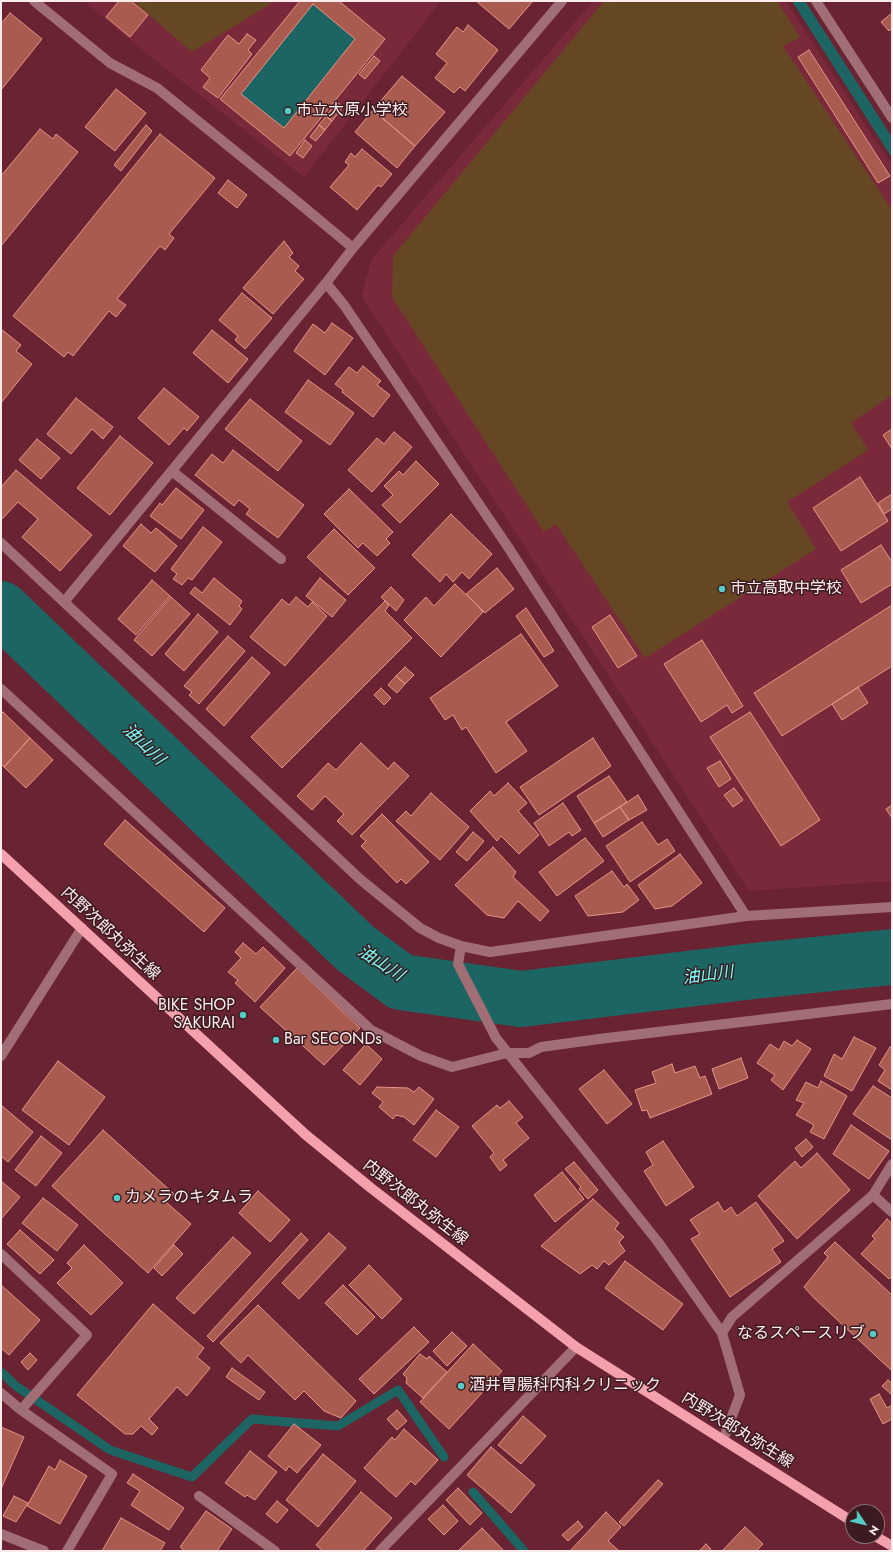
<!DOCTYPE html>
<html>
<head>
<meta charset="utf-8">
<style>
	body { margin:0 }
	#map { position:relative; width:893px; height:1552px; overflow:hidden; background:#6a2332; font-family:Jost,sans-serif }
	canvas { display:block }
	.frame { position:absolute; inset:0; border:2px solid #feebed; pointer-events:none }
	.north { position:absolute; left:845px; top:1504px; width:40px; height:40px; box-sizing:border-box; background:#3b1b20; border:1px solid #896e72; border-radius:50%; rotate:125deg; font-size:11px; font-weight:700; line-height:16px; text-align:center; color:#feebed }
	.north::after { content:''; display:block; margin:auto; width:14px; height:18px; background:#54cdc7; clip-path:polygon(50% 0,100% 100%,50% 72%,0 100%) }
</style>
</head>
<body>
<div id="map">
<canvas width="893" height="1552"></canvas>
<div class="frame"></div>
<div class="north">N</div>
</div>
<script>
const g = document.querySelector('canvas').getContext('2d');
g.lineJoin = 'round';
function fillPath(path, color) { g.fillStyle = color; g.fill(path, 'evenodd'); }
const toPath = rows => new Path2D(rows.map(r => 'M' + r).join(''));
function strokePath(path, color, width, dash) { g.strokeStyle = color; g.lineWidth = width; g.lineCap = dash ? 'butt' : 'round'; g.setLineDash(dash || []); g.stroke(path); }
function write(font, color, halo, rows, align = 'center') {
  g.font = font + ' Jost,"Noto Sans JP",sans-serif'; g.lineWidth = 3; g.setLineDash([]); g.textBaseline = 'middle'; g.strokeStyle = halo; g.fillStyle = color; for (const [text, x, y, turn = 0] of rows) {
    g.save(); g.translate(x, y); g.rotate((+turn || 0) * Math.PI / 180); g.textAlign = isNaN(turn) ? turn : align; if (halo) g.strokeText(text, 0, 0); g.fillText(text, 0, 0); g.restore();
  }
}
fillPath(toPath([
	[84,1,439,1,440,2,304,177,136,45],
	[593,1,786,1,892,166,892,881,749,891,362,297,371,260]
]), '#7a293b');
fillPath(toPath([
	[133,1,275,1,192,52],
	[604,1,777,1,800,37,783,46,892,210,892,395,851,423,868,450,787,502,816,549,645,658,556,524,544,532,392,297,393,256]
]), '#654823');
fillPath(toPath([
	[792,1,805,1,892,137,892,158],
	[313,4,355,39,284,128,241,94]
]), '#1c6562');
strokePath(toPath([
	[1,1372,16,1386,110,1450,192,1477,252,1419,338,1426,398,1390,444,1457],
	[473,1492,524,1551]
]), '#1c6562', 9);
strokePath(toPath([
	[1,609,355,948,401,982,521,999,754,971,892,957]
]), '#1c6562', 56);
const building = toPath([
	[119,1,131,1,148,15,130,37,106,17,119,1],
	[300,1,339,1,385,39,290,156,220,99,300,1],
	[313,4,355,39,284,128,241,94,313,4],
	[476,1,533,1,509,29,476,1],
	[10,13,42,39,1,90,1,24,10,13],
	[892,13,892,28,889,31,881,22,892,13],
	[468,25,498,50,465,91,460,87,454,93,435,78,447,63,436,54,457,27,463,32,468,25],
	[247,34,256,40,248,50,252,54,218,98,203,87,210,78,201,70,228,35,239,44,247,34],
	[809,50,890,176,878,183,798,57,809,50],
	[374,56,380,61,365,79,359,74,374,56],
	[402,76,445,112,415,146,373,110,402,76],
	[116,89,146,113,115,151,85,127,116,89],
	[337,102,343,107,332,121,326,116,337,102],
	[373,110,415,146,397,168,355,132,373,110],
	[326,116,332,121,325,130,319,125,326,116],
	[146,125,152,131,121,171,114,165,146,125],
	[319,125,325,130,316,141,310,137,319,125],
	[40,129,53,139,56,134,78,152,1,246,1,176,40,129],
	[160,134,215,178,169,234,174,238,165,250,160,246,117,299,126,305,116,317,109,311,73,356,68,352,64,357,13,316,160,134],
	[305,140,312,146,303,158,296,153,305,140],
	[362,149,392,174,381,187,378,185,357,210,330,187,349,165,345,162,351,153,355,157,362,149],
	[228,180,247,195,237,208,218,193,228,180],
	[284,241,293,253,289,257,299,266,295,271,304,279,273,314,243,288,284,241],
	[242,293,272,318,245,349,235,340,238,336,219,320,242,293],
	[332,323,353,338,325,375,294,351,313,324,325,333,332,323],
	[1,329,21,345,16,351,32,364,1,403,1,329],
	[212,330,248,359,228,383,193,353,212,330],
	[363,366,381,381,377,385,390,395,373,417,342,392,343,390,335,384,349,367,357,373,363,366],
	[308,380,354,413,330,445,285,412,308,380],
	[164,388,199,417,187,431,184,428,169,445,138,418,164,388],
	[76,398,113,427,103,439,92,429,71,454,47,434,76,398],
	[250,399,302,441,278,471,225,429,250,399],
	[892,429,892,449,883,435,892,429],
	[394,432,412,447,372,492,348,470,377,438,384,444,394,432],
	[120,436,153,463,110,515,77,488,120,436],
	[37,439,60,458,41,479,19,460,37,439],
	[233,450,304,505,278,538,246,514,250,509,239,500,234,506,195,475,212,454,223,463,233,450],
	[416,461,439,484,400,523,382,505,393,495,384,486,399,471,403,475,416,461],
	[16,470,92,535,60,571,22,537,38,519,18,502,2,519,1,519,1,487,16,470],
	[860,477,888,521,841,551,813,508,860,477],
	[176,488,204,510,181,539,150,516,160,503,162,505,176,488],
	[349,489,393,532,386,539,390,543,377,556,363,543,358,548,324,514,349,489],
	[892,494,892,509,884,514,878,503,892,494],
	[451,514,492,554,469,579,462,572,453,582,446,574,440,582,412,555,451,514],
	[141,524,151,533,156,528,177,546,155,572,123,546,141,524],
	[203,527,222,542,192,580,188,578,182,585,173,579,177,574,171,569,203,527],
	[334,529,375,568,348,595,307,557,334,529],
	[881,545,892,562,892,584,861,603,841,570,881,545],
	[497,568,514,589,485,613,466,594,497,568],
	[214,578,242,601,239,606,242,609,230,625,190,593,195,587,202,593,214,578],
	[320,578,346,600,332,617,306,596,320,578],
	[152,580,170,596,136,635,118,619,152,580],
	[455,584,476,604,483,612,441,657,404,620,426,597,434,606,455,584],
	[391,587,404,600,396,611,381,597,391,587],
	[171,597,190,614,152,656,134,640,171,597],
	[296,597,308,607,312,602,327,616,285,666,250,637,282,599,289,605,296,597],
	[385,601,389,605,385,611,412,638,282,768,251,737,385,601],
	[892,605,892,666,782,736,754,693,892,605],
	[526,608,554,651,544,657,516,616,526,608],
	[198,614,218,632,184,671,165,654,198,614],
	[610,615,637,656,618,668,592,627,610,615],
	[521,634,558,686,506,722,527,751,496,773,466,727,462,730,453,715,445,720,430,698,521,634],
	[228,636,245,651,199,704,189,695,192,692,184,686,228,636],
	[702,640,743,706,732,713,727,705,701,722,664,664,702,640],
	[252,657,270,673,224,726,206,709,252,657],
	[405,667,414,675,405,684,396,676,405,667],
	[396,676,405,684,397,693,388,685,396,676],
	[858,687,868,703,842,720,832,704,858,687],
	[381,688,391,698,384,705,374,695,381,688],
	[3,712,30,738,4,767,1,764,1,714,3,712],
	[750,712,820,820,781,846,710,737,750,712],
	[30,738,53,760,26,788,4,767,30,738],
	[593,738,611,766,539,815,520,787,593,738],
	[361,743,388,769,394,762,409,776,352,835,337,821,344,814,325,796,312,810,297,796,328,763,336,770,361,743],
	[720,761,731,779,719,787,707,768,720,761],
	[609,776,627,802,594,823,577,796,609,776],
	[508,783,527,803,518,811,539,835,519,854,501,836,497,841,470,811,490,791,494,796,508,783],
	[734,788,743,800,733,807,724,795,734,788],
	[431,793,469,827,440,860,396,821,406,811,411,816,431,793],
	[638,795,647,810,629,820,620,807,638,795],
	[563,803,581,830,572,836,569,832,549,846,534,823,563,803],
	[892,805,892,818,886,809,892,805],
	[620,807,629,820,603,837,594,823,620,807],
	[382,814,429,862,406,884,401,879,397,883,361,846,366,841,360,836,382,814],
	[125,820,225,908,204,932,104,844,125,820],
	[642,822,658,845,667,839,675,851,630,882,606,846,642,822],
	[473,832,484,841,467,861,456,852,473,832],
	[585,838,604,861,557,896,539,872,585,838],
	[493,847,516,872,513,877,549,911,540,921,518,901,504,918,487,915,455,885,493,847],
	[680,854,702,883,672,906,655,909,638,885,680,854],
	[612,871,624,887,627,884,639,900,623,912,588,916,575,896,612,871],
	[243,943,256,954,263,947,285,968,255,1002,235,983,238,980,228,972,241,958,235,952,243,943],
	[297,968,360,1028,324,1065,260,1007,297,968],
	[854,1037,876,1048,852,1091,824,1076,834,1054,842,1059,854,1037],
	[797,1040,811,1049,783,1090,771,1080,775,1075,757,1063,770,1044,779,1050,784,1041,792,1046,797,1040],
	[366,1044,382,1059,360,1085,343,1070,366,1044],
	[890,1047,892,1048,892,1090,878,1081,885,1070,879,1065,890,1047],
	[741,1058,748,1078,719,1089,712,1069,741,1058],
	[58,1061,105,1097,69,1145,22,1110,58,1061],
	[672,1064,675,1073,695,1066,700,1078,705,1076,712,1094,650,1118,647,1110,642,1111,635,1090,656,1083,652,1072,672,1064],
	[604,1070,632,1104,607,1124,579,1089,604,1070],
	[821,1081,847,1096,824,1139,810,1132,814,1125,796,1115,804,1103,796,1100,806,1082,818,1088,821,1081],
	[873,1086,892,1098,892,1140,853,1114,873,1086],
	[377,1087,408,1088,414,1092,419,1087,434,1099,414,1125,404,1117,396,1115,393,1119,379,1107,383,1102,372,1093,377,1087],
	[509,1101,523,1117,516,1123,529,1138,503,1160,507,1165,500,1171,490,1157,494,1153,472,1126,497,1105,500,1108,509,1101],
	[2,1106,33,1132,8,1162,1,1156,1,1107,2,1106],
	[436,1110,459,1127,436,1157,413,1140,436,1110],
	[851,1125,889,1151,869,1179,833,1154,851,1125],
	[103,1130,174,1194,166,1202,191,1224,148,1273,52,1186,103,1130],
	[41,1136,62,1153,36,1186,15,1170,41,1136],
	[806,1139,813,1147,802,1157,795,1148,806,1139],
	[663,1141,694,1187,666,1206,644,1171,653,1165,646,1152,663,1141],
	[817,1153,850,1190,797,1239,758,1196,795,1161,801,1168,817,1153],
	[574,1162,598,1190,588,1199,579,1189,581,1187,565,1169,574,1162],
	[562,1172,584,1199,555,1222,534,1195,562,1172],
	[1,1181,20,1197,1,1219,1,1181],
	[258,1191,290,1220,270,1242,239,1213,258,1191],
	[43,1198,78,1225,57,1251,22,1223,43,1198],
	[593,1199,619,1223,615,1229,624,1237,619,1242,625,1251,609,1265,604,1261,597,1269,592,1265,580,1274,541,1246,593,1199],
	[718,1202,724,1212,731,1207,737,1216,756,1202,784,1241,772,1249,781,1262,730,1297,691,1239,700,1234,690,1220,718,1202],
	[887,1219,892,1223,892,1276,889,1279,861,1254,875,1239,872,1236,887,1219],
	[20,1230,54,1260,40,1274,7,1244,20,1230],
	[301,1233,308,1240,213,1342,207,1336,301,1233],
	[329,1233,346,1248,299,1299,282,1283,329,1233],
	[233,1237,251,1253,194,1314,176,1298,233,1237],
	[835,1242,892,1295,892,1371,814,1298,804,1287,828,1257,824,1253,835,1242],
	[84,1245,123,1283,91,1315,57,1283,72,1268,67,1263,84,1245],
	[174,1245,183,1254,162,1276,154,1268,174,1245],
	[625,1261,683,1304,663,1330,605,1288,625,1261],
	[369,1265,402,1299,382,1319,349,1285,369,1265],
	[1,1285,40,1320,9,1355,1,1348,1,1285],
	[343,1285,375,1317,357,1335,325,1303,343,1285],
	[153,1304,204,1348,197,1357,210,1368,187,1396,177,1387,149,1419,158,1428,152,1435,141,1426,133,1434,125,1434,77,1395,153,1304],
	[258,1305,356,1401,341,1418,324,1411,304,1391,295,1400,248,1355,241,1363,220,1343,258,1305],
	[414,1327,429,1342,374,1394,359,1379,414,1327],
	[452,1332,467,1346,447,1366,433,1351,452,1332],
	[473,1344,502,1371,449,1429,420,1402,473,1344],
	[30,1353,37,1360,28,1370,21,1362,30,1353],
	[420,1354,427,1359,429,1356,447,1372,423,1398,406,1383,407,1378,403,1374,420,1354],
	[232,1368,265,1392,259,1400,226,1377,232,1368],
	[888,1380,892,1383,892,1395,882,1386,888,1380],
	[879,1394,887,1408,892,1405,892,1419,883,1424,870,1399,879,1394],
	[397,1410,407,1421,397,1430,387,1419,397,1410],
	[523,1416,546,1436,521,1464,498,1445,523,1416],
	[294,1424,321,1445,297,1473,289,1466,286,1471,268,1456,294,1424],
	[1,1427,24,1437,1,1489,1,1427],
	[404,1429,438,1460,415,1485,411,1481,396,1497,364,1468,392,1437,395,1440,404,1429],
	[491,1447,535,1485,511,1513,467,1475,491,1447],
	[250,1451,277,1472,255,1500,247,1495,245,1497,225,1483,250,1451],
	[323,1454,356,1481,318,1527,286,1500,323,1454],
	[60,1460,87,1476,60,1524,27,1506,49,1466,55,1470,60,1460],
	[133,1474,184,1508,169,1530,131,1505,140,1491,127,1483,133,1474],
	[658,1480,663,1484,624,1526,619,1522,658,1480],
	[458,1488,482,1513,470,1525,446,1500,458,1488],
	[361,1492,392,1518,363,1551,323,1551,316,1545,361,1492],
	[14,1496,28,1503,16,1522,3,1516,14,1496],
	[277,1501,288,1510,277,1523,266,1514,277,1501],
	[443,1505,458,1521,444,1535,428,1519,443,1505],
	[206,1511,232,1529,217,1551,185,1551,180,1547,206,1511],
	[606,1512,621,1527,608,1541,619,1551,570,1551,606,1512],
	[121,1518,165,1543,160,1551,102,1551,121,1518],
	[578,1521,583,1527,568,1541,562,1535,578,1521],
	[745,1527,763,1544,756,1551,722,1551,745,1527],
	[482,1528,504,1551,458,1551,482,1528],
	[706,1544,711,1549,709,1551,699,1551,706,1544]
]);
fillPath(building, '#a85b4e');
strokePath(building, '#e89587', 1);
strokePath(toPath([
	[34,1,110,63,157,88,294,199,353,248],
	[562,1,353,248,326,283,64,602,361,880,420,928,439,938,461,946,490,952,746,916,892,907],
	[816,1,892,118],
	[326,283,344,305,508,547,746,916],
	[172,471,281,559],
	[1,543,64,602],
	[1,689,371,1030,421,1056,452,1067,507,1053,529,1053,541,1047,599,1039,892,1004],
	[461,946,458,964,496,1038,658,1242,722,1333,740,1395,723,1440],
	[1,1056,82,928],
	[873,1195,892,1212],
	[1,1254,87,1335,21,1410],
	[722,1333,732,1317,873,1195,892,1164],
	[1,1393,21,1410,112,1474,67,1551],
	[199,1496,275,1551],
	[1,1534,44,1551],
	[380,1551,576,1347]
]), '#a26e75', 10);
strokePath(toPath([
	[1,854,306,1135,371,1188,576,1347,853,1522],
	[875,1536,892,1546]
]), '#f5a1ad', 10);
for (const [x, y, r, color] of [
	[288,111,4,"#54cdc7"],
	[722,589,4,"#54cdc7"],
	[243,1015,4,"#54cdc7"],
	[276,1040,4,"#54cdc7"],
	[117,1198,4,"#54cdc7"],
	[873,1334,4,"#54cdc7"],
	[461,1386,4,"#54cdc7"]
]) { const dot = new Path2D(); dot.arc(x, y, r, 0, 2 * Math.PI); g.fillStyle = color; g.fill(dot); strokePath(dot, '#3b1b20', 1.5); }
write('16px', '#feebed', '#3b1b20', [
	["市立大原小学校",296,111],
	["市立高取中学校",730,589],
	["BIKE SHOP",235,1006,"right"],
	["SAKURAI",235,1024,"right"],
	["Bar SECONDs",284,1040],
	["カメラのキタムラ",125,1198],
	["なるスペースリブ",865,1334,"right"],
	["酒井胃腸科内科クリニック",469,1386]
], 'left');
write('16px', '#feebed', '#3b1b20', [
	["内野次郎丸弥生線",110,934,43],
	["内野次郎丸弥生線",415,1203,38],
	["内野次郎丸弥生線",737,1431,32]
]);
write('italic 17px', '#75faf3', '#3b1b20', [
	["油山川",143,745,44],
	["油山川",380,964,33],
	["油山川",708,976,-7]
]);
</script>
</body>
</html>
